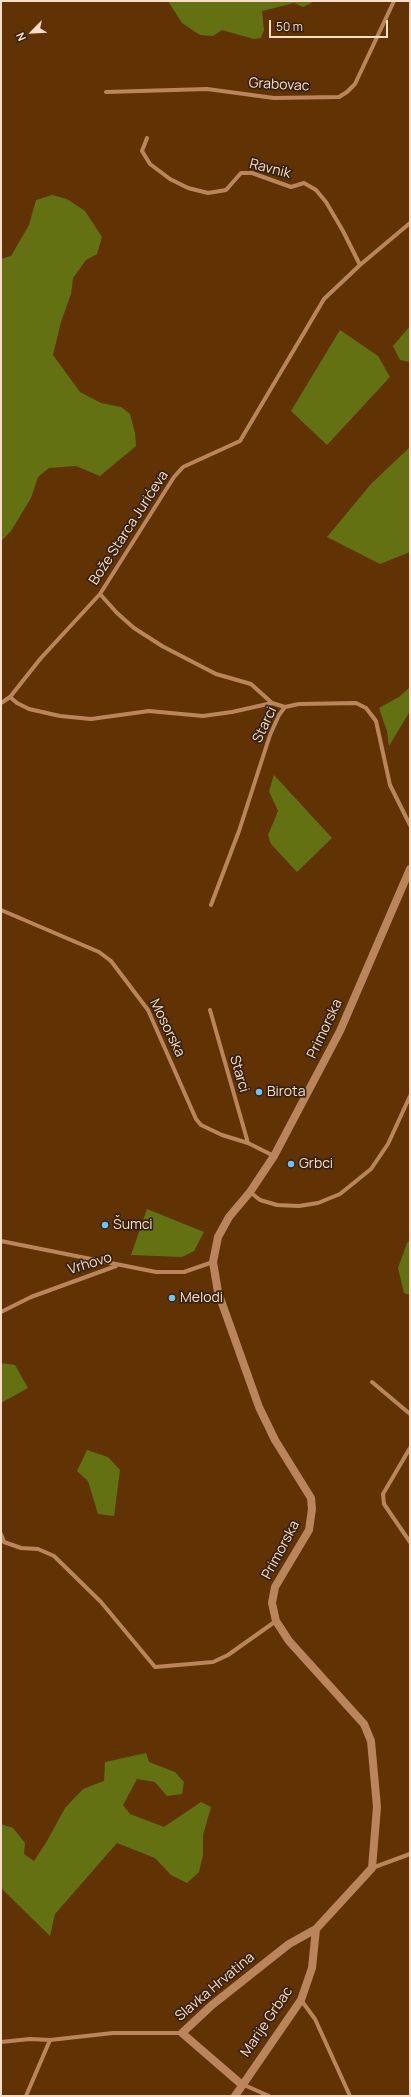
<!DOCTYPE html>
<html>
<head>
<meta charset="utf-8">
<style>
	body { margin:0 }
	#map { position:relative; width:411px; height:2097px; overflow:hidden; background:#613304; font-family:Manrope,sans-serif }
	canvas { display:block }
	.frame { position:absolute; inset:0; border:2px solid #faddc8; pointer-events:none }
	.north { position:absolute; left:12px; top:12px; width:40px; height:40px; -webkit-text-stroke:3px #372111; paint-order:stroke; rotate:246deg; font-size:11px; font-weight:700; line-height:16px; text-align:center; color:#faddc8 }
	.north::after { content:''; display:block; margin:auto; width:14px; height:18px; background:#faddc8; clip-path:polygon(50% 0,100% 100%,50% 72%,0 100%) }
	.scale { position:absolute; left:269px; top:20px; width:119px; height:18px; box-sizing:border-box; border:2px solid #faddc8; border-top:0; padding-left:5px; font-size:12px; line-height:14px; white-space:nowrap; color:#faddc8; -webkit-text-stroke:3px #372111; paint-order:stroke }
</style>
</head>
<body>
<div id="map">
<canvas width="411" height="2097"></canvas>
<div class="frame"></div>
<div class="north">N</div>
<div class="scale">50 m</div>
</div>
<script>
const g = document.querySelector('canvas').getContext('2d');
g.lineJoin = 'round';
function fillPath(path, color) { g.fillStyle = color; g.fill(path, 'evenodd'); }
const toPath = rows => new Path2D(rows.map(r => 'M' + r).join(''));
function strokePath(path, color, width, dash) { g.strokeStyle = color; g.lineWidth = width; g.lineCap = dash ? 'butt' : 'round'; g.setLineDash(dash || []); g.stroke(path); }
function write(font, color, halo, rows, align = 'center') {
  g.font = font + ' Manrope,sans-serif'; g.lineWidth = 3.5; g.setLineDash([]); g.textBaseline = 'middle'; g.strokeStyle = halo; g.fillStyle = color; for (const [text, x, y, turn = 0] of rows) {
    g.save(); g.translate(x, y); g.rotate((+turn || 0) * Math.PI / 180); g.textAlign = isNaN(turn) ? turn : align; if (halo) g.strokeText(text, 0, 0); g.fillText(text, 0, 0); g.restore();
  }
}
fillPath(toPath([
	[168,1,315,1,303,7,294,3,262,11,264,30,261,38,254,39,222,30,213,36,200,35,182,23],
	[52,195,67,199,85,211,102,237,97,254,86,260,73,278,71,294,61,322,53,355,80,392,101,403,121,407,130,414,135,433,136,446,100,476,76,466,49,468,38,477,31,498,11,531,1,541,1,259,11,256,29,225,36,200],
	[410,326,410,362,400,360,393,346],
	[340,330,378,356,390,377,327,445,291,411],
	[410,447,410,552,380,564,327,537,371,484],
	[410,687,410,711,389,746,387,731,379,708,399,697],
	[274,775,332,838,297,872,271,844,268,835,278,811,269,791],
	[147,1209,204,1232,194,1251,182,1257,131,1255],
	[410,1240,410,1295,404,1293,398,1268,407,1243],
	[1,1363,15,1365,28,1388,1,1403],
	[87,1450,108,1457,120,1470,114,1516,98,1514,88,1481,77,1471],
	[146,1753,149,1762,175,1772,184,1782,182,1794,167,1796,155,1782,137,1779,123,1805,130,1814,164,1827,201,1802,211,1807,203,1835,203,1855,199,1872,187,1883,171,1875,155,1858,117,1843,55,1914,50,1936,1,1888,1,1824,13,1828,25,1843,24,1854,34,1861,47,1841,65,1808,83,1789,104,1781,105,1762]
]), '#647113');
strokePath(toPath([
	[106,92,207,89,274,98,339,97,347,92,355,84,394,1],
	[147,138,142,151,150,164,170,179,188,188,208,193,226,190,241,173,252,173,291,187,304,183,316,190,326,202,343,231,360,265],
	[100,594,117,613,134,628,162,646,216,674,251,684,272,703],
	[10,697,17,703,29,709,60,716,91,719,149,711,203,716,232,712,272,703,285,707],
	[1,703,10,697,41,658,100,594,174,477,183,467,240,441,324,299,360,265,410,223],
	[211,905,239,831,270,735,279,715,285,707,299,704,356,703,366,708,376,721,390,785,410,825],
	[1,910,99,952,111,961,148,1010,196,1119,201,1125,222,1135,248,1143,274,1156],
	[210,1010,248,1143],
	[250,1192,260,1200,277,1205,299,1206,318,1203,340,1194,371,1169,388,1144,410,1096],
	[1,1241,156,1272,184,1272,213,1262],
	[1,1312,31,1297,116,1266],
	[372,1382,410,1414],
	[410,1448,383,1494,384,1504,410,1542],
	[1,1534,4,1542,21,1548,38,1549,54,1556,101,1602,155,1667,213,1662,228,1655,276,1621],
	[372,1868,410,1854],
	[301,2000,315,2019,350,2096],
	[1,2042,30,2039,50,2040,113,2033,182,2033],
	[242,2084,269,2096],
	[26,2096,50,2040]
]), '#ba855c', 4);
strokePath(toPath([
	[241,2084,182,2033,212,2005,289,1944,316,1929],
	[235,2096,301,2000,312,1968,316,1929,372,1868,377,1807,371,1741,364,1724,289,1641,276,1621,272,1603,275,1587,309,1530,312,1509,311,1498,275,1440,259,1407,218,1292,213,1262,218,1237,229,1217,250,1192,274,1156,340,1031,410,869]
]), '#ba855c', 8);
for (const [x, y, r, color] of [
	[259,1092,4,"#70c1f4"],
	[291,1164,4,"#70c1f4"],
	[105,1225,4,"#70c1f4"],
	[172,1298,4,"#70c1f4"]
]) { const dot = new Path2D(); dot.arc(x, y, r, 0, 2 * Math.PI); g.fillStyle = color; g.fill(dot); strokePath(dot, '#372111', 1.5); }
write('14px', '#faddc8', '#372111', [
	["Grabovac",279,85,3],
	["Ravnik",270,169,14],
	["Bože Starca Jurićeva",129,528,-57],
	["Starci",265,725,-65],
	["Mosorska",167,1028,64],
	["Primorska",325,1029,-65],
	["Starci",239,1074,74],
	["Vrhovo",90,1264,-17],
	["Primorska",281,1550,-62],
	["Slavka Hrvatina",215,1987,-40],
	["Marije Grbac",267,2022,-56]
]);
write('14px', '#faddc8', '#372111', [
	["Birota",267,1092],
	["Grbci",299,1164],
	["Šumci",113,1225],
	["Melodi",180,1298]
], 'left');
</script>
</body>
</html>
